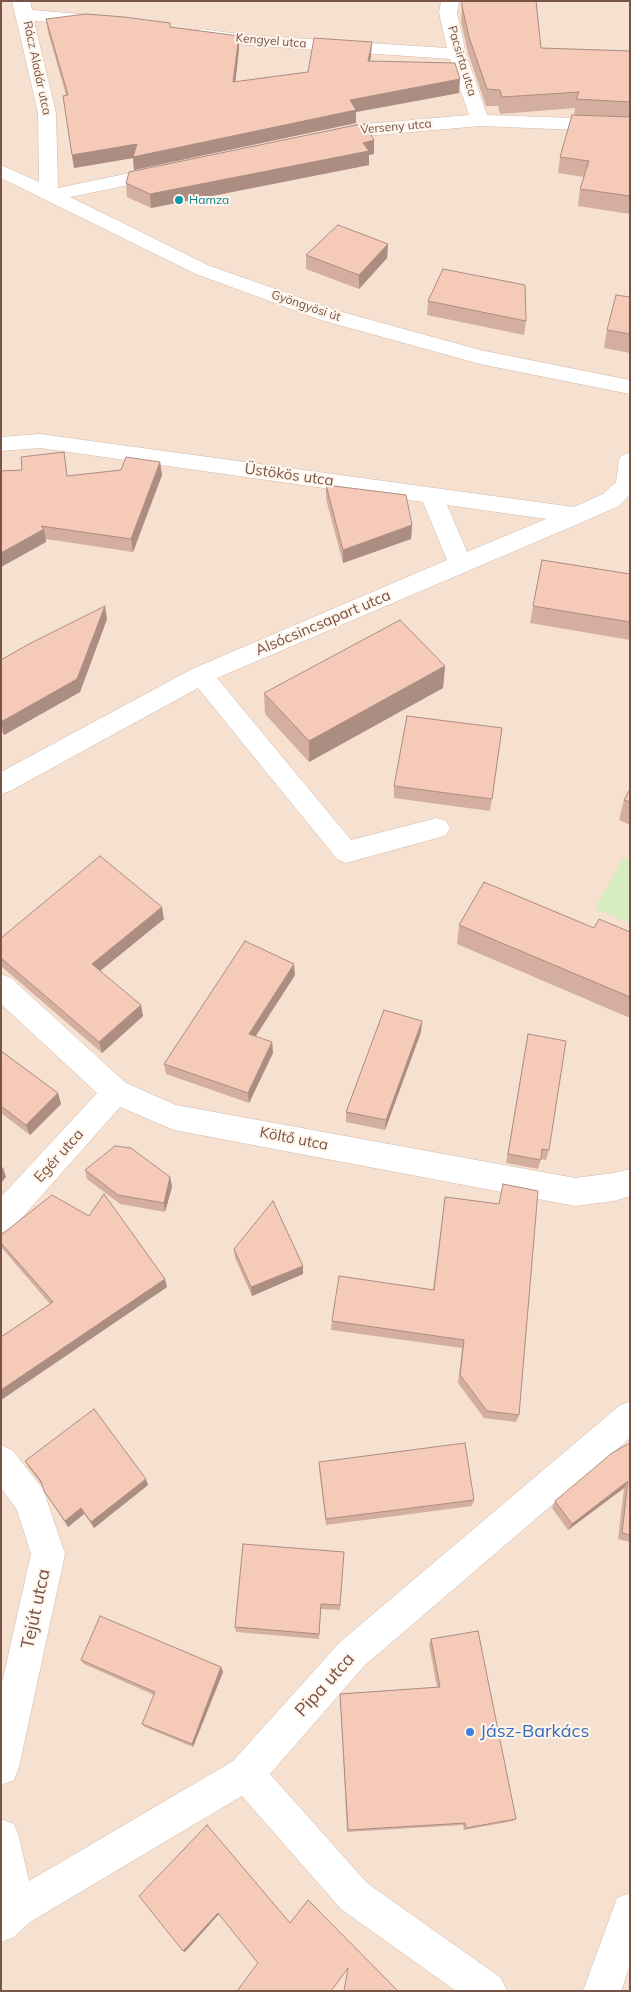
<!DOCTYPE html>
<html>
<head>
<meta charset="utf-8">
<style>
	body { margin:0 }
	#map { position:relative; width:631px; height:1992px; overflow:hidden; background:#fef1e3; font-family:Mulish,sans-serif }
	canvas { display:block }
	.frame { position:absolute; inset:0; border:2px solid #785347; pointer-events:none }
</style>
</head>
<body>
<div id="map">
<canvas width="631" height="1992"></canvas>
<div class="frame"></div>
</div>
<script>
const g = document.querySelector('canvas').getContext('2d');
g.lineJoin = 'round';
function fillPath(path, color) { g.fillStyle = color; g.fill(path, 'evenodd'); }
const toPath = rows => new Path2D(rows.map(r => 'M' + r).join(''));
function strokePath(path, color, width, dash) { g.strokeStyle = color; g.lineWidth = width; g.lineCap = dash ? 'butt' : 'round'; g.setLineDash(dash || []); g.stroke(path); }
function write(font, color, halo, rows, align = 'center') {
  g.font = font + ' Mulish,sans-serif'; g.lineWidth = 4; g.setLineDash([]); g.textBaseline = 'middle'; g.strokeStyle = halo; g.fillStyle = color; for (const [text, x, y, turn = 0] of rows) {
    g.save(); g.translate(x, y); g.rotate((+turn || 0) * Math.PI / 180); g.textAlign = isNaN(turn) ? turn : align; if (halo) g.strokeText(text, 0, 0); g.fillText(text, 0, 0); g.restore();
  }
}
fillPath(toPath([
	[1,1,630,1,630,1991,1,1991]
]), '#f6e1d1');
fillPath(toPath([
	[623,858,630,861,630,923,595,909]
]), '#d7edc0');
const minor = toPath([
	[12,1,30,1,32,10,91,15,97,16,100,20,97,24,91,25,34,21,56,113,58,188,163,166,170,168,173,172,170,176,163,178,70,197,210,266,335,310,480,350,630,380,630,394,480,364,321,320,196,274,1,178,1,165,39,182,38,113,12,1],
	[441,1,459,1,457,13,466,54,487,115,630,120,630,132,480,126,355,137,332,142,325,140,323,136,325,132,355,125,469,115,450,59,247,45,201,39,195,38,192,34,195,30,201,29,247,35,447,48,439,13,441,1],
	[40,434,574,507,603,494,616,482,619,460,622,455,630,453,630,495,619,506,585,521,217,678,351,840,437,818,446,821,450,828,446,835,437,838,346,863,337,859,198,688,10,791,1,794,1,772,192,669,447,560,423,502,40,448,1,451,1,437,40,434],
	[447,505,546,519,467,552,447,505],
	[1,974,11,978,126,1083,176,1105,575,1178,614,1173,630,1169,630,1196,614,1201,575,1206,174,1130,120,1107,12,1229,1,1233,1,1197,97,1093,1,1004,1,974],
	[630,1401,630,1438,364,1666,270,1774,367,1883,501,1978,507,1991,456,1991,341,1909,242,1796,30,1922,14,1937,1,1942,1,1819,14,1824,19,1837,29,1881,233,1761,340,1642,619,1406,630,1401],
	[1,1445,12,1450,43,1489,65,1554,19,1767,14,1780,1,1785,1,1687,31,1554,17,1510,1,1488,1,1445],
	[630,1893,630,1965,621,1991,583,1991,617,1898,630,1893]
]);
strokePath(minor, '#d2b9ab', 1);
fillPath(minor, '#fff');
fillPath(toPath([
	[462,1,536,1,541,48,630,51,630,214,578,206,580,189,584,177,558,173,560,157,574,115,575,108,500,114,498,106,486,106,468,53,461,22],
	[46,19,170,27,239,36,239,49,235,82,308,72,371,55,370,61,459,93,356,112,356,123,134,170,133,158,74,168,63,96,66,95,48,32],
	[374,154,369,155,369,165,151,208,127,197,126,183],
	[388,244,387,258,359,289,306,269,306,255],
	[630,297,630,353,604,348,607,330],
	[428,301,526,321,524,335,427,315],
	[64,452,67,476,121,470,160,462,162,475,133,552,46,539,46,542,1,567,1,471,22,470],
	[326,485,412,525,411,539,343,563,326,499],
	[630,574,630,640,530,623,533,606],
	[107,619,80,692,4,735,1,731,1,660],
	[445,666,443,688,309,762,265,714,264,693],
	[502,728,490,811,394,798,394,786],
	[630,789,630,825,619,820,624,800],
	[164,919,100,971,143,1016,102,1053,1,966,1,938],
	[459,925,594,928,630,932,630,1018,457,944],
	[295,975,255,1037,272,1042,273,1053,249,1103,166,1074,164,1064],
	[421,1032,385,1130,346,1122,346,1112],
	[528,1034,549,1150,546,1160,541,1159,538,1169,506,1163],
	[1,1051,58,1093,61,1104,30,1135,1,1113],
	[85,1170,170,1177,172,1187,165,1212,120,1204,87,1179],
	[503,1184,519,1415,516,1422,484,1418,458,1383,462,1348,331,1330,332,1321,433,1290,445,1197,499,1204],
	[1,1235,167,1287,1,1400,1,1337,50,1304,1,1247],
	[234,1249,303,1274,252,1296,235,1258],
	[630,1443,630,1542,618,1539,624,1488,568,1530,552,1508,555,1501],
	[25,1461,148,1485,94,1528,84,1514,68,1527,44,1491,42,1485,29,1468],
	[319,1462,474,1500,472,1506,326,1525,319,1468],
	[344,1552,340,1610,321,1609,319,1639,236,1632,235,1627],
	[431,1639,516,1819,513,1821,464,1830,463,1825,347,1832,340,1694,437,1687,429,1644],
	[81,1660,221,1667,223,1672,193,1747,145,1727,142,1724,154,1695,84,1664]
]), '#d4ae9f');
fillPath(toPath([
	[239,36,239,49,234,95,233,82],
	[372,42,371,55,368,74,368,61],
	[460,79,459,93,356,112,356,123,134,170,133,158,74,168,72,155,350,100],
	[374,140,374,154,369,155,369,165,151,208,150,194],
	[388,244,387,258,359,289,359,275],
	[160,462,162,475,133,552,131,539],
	[412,525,411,539,343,563,343,550],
	[44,529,46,542,1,567,1,553],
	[105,606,107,619,80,692,4,735,1,722],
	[445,666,443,688,309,762,309,741],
	[162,907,164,919,95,975,92,964],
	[294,964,295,975,250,1045,249,1034],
	[141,1005,143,1016,102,1053,99,1042],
	[422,1021,421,1032,385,1130,386,1120],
	[272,1042,273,1053,249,1103,248,1093],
	[58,1093,61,1104,30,1135,26,1125],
	[3,1167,6,1177,1,1183,1,1169],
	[170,1177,172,1187,165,1212,164,1203],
	[303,1266,303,1274,252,1296,251,1287],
	[165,1279,167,1287,1,1400,1,1390],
	[146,1479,148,1485,94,1528,91,1522],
	[628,1481,624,1488,568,1530,572,1524],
	[81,1508,84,1514,68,1527,65,1521],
	[221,1667,223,1672,193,1747,192,1744],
	[218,1913,219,1914,185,1952,183,1951]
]), '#ac8d82');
const building = toPath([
	[462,1,536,1,541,48,630,51,630,102,576,99,579,92,502,97,500,90,487,89,469,37,462,6,462,1],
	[86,14,124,17,170,23,170,27,239,36,233,82,308,72,314,38,372,42,368,61,455,63,460,79,350,100,356,110,133,157,137,144,72,155,63,96,68,95,46,19,86,14],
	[572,115,630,117,630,196,580,189,589,161,560,157,572,115],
	[365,124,374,140,363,143,369,151,150,194,126,183,129,172,356,125,365,124],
	[338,225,388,244,359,275,306,255,338,225],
	[443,269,525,285,526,321,428,301,443,269],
	[616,295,630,297,630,334,607,330,616,295],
	[64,452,67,476,121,470,126,457,160,462,131,539,41,526,44,529,1,553,1,471,22,470,21,457,64,452],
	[326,485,406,495,412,525,343,550,326,485],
	[542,560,630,574,630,622,533,606,542,560],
	[105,606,77,679,1,722,1,660,29,644,105,606],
	[400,620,445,666,309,741,264,693,400,620],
	[407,716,502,728,492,799,394,786,407,716],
	[630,789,630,802,624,800,630,789],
	[100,856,162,907,92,964,141,1005,99,1042,1,958,1,938,100,856],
	[484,882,594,928,599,919,630,932,630,997,459,925,484,882],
	[245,941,294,964,249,1034,272,1042,248,1093,164,1064,245,941],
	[384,1010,422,1021,386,1120,346,1112,384,1010],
	[528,1034,566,1041,549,1150,542,1149,541,1160,508,1154,528,1034],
	[1,1051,58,1093,26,1125,1,1106,1,1051],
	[115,1146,131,1148,170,1177,164,1203,118,1195,85,1170,115,1146],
	[503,1184,538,1191,519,1415,487,1411,460,1375,464,1340,332,1321,339,1276,434,1290,445,1197,499,1204,503,1184],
	[104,1194,165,1279,1,1390,1,1337,53,1302,1,1243,1,1235,52,1195,89,1216,104,1194],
	[273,1201,303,1266,251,1287,234,1249,273,1201],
	[94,1409,146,1479,91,1522,81,1508,65,1521,44,1491,41,1481,25,1461,94,1409],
	[465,1443,474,1500,326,1519,319,1462,465,1443],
	[630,1443,630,1535,622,1533,628,1481,572,1524,555,1501,612,1453,630,1443],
	[243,1544,344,1552,340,1605,321,1604,319,1634,235,1627,243,1544],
	[100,1616,221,1667,192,1744,142,1724,155,1692,81,1660,100,1616],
	[478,1631,516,1819,466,1828,465,1823,348,1830,340,1694,440,1687,431,1639,478,1631],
	[207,1825,290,1923,308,1900,398,1991,344,1991,348,1968,331,1991,237,1991,258,1963,218,1913,183,1951,139,1896,207,1825]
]);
fillPath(building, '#f6cab9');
strokePath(building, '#ac8d82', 1);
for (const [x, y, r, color] of [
	[179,200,5,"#0f9aa8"],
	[470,1732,5,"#3f7fe0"]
]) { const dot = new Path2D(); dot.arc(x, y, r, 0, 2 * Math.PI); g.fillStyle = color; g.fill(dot); strokePath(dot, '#fff5eb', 2); }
write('12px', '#785347', '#fff5eb', [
	["Kengyel utca",271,41,5],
	["Pacsirta utca",462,61,73],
	["Rácz Aladár utca",37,68,78],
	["Verseny utca",396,127,-5],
	["Gyöngyösi út",306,306,19]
]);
write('12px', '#0d838f', '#fff5eb', [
	["Hamza",189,200]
], 'left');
write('15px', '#785347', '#fff5eb', [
	["Üstökös utca",289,475,8],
	["Alsócsincsapart utca",323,623,-23],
	["Költő utca",294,1139,11],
	["Egér utca",59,1156,-48]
]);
write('18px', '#785347', '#fff5eb', [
	["Tejút utca",36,1609,-78],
	["Pipa utca",325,1685,-48]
]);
write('18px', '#366cbe', '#fff5eb', [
	["Jász-Barkács",480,1732]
], 'left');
</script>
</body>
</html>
